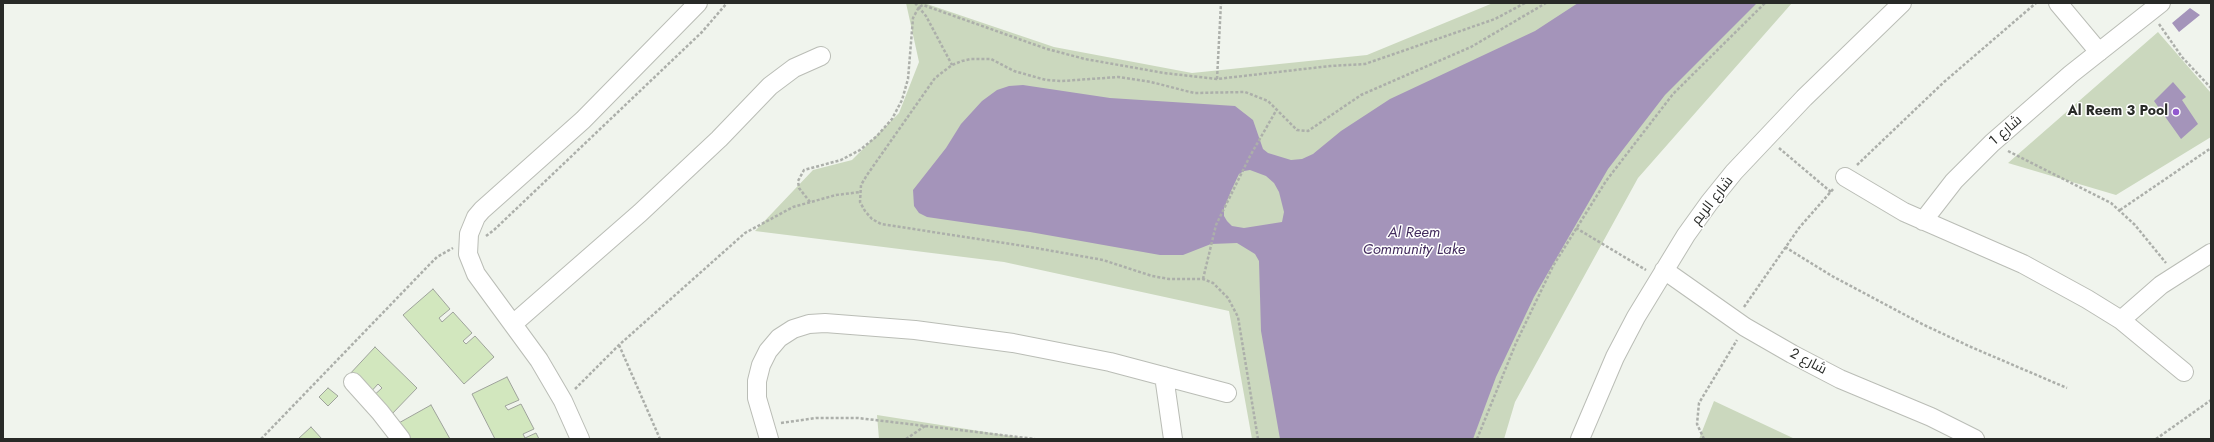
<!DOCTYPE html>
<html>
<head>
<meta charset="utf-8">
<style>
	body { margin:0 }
	#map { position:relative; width:2214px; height:442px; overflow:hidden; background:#f0f4ed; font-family:Jost,sans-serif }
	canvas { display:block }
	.frame { position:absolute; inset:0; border:4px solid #282a27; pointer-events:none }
</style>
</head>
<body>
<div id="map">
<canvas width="2214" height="442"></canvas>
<div class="frame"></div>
</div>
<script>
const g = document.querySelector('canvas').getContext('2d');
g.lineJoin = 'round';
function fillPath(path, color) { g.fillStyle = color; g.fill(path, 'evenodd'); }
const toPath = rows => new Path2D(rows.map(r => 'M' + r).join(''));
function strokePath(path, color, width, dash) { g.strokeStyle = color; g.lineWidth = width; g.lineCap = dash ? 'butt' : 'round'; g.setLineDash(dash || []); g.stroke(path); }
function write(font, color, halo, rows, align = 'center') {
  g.font = font + ' Jost,Cairo,sans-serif'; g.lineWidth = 3; g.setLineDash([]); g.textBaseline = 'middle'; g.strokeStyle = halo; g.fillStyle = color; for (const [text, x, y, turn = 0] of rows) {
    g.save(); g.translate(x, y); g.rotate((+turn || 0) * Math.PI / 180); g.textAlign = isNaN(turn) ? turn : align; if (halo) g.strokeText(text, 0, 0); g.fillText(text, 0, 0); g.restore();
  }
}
fillPath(toPath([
	[906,3,924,3,1054,47,1192,73,1367,55,1493,3,1792,3,1638,178,1515,402,1504,439,1252,439,1229,311,1004,262,755,231,813,170,852,160,899,113,919,62],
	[2158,32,2211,93,2211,137,2116,195,2008,163],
	[1714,401,1795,439,1699,439],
	[877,415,1030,439,879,439]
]), '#cbd8be');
fillPath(toPath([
	[1578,3,1757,3,1665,95,1608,169,1534,297,1496,377,1473,439,1280,439,1261,331,1259,261,1255,254,1237,243,1211,244,1183,255,1160,255,1030,232,927,217,919,213,914,206,913,190,946,148,961,124,982,101,997,90,1009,86,1023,85,1110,98,1235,106,1253,120,1263,149,1268,153,1291,160,1302,159,1313,154,1341,131,1390,99,1535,31],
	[1250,170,1266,176,1274,183,1279,192,1284,212,1282,222,1244,228,1232,226,1227,221,1224,216,1224,208,1231,191,1239,174,1244,171],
	[2190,8,2200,15,2179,32,2172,23],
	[2173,82,2186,97,2182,100,2198,124,2181,139,2154,101]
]), '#a494ba');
const building = toPath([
	[433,289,450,309,439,318,442,322,453,312,472,333,463,341,466,344,475,336,494,357,464,384,403,315,433,289],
	[375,347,417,388,390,416,371,398,382,388,378,384,368,395,348,376,375,347],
	[507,377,519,400,505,406,508,410,521,404,534,429,523,434,525,438,536,433,539,439,495,439,472,394,507,377],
	[328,388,338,396,328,406,319,397,328,388],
	[431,405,450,439,405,439,397,424,431,405],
	[311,427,322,439,298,439,311,427]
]);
fillPath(building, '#d2e7be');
strokePath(building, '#9ea29b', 1);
const street = toPath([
	[2058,3,2099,52],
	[1845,177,1904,212,2023,264,2087,299,2121,320,2184,372],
	[1923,221,1954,181,1992,143,2071,74,2161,3],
	[1664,270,1745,327,1792,354,1840,379,1931,417,1975,439],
	[2121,320,2161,285,2211,253],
	[513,324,640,213,719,139,770,86,794,68,821,56],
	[1164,376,1173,439],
	[353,382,380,412,401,439],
	[580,439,563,401,539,360,476,274,468,254,469,234,476,217,482,210,583,120,698,3],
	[769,439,757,398,757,381,761,365,768,351,779,338,793,329,809,324,825,323,915,330,1013,343,1110,362,1227,393],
	[1580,439,1615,357,1636,317,1686,235,1709,203,1734,172,1804,98,1902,3]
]);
strokePath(street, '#babdb6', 20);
strokePath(toPath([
	[915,3,926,16,952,65],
	[2159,24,2182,57,2211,88],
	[1217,79,1221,3],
	[1779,148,1831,192],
	[2008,151,2111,203,2135,225,2166,263],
	[1857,165,1944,82,2036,3],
	[810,202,799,188,798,181,804,170,841,160,860,150,877,136,892,119,902,100,908,79,913,18,919,7,923,5,1047,49,1085,59,1164,73,1217,79,1330,66,1365,64,1495,19,1525,3],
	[2120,210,2211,148],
	[1576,228,1646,270],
	[486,236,494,230,702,32,727,3],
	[1785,247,1832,276,1924,325,1971,347,2067,388],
	[1203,279,1216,225,1250,156,1277,109],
	[1744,307,1799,228,1834,188],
	[619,345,660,439],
	[575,389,619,345,745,233,793,207,836,195,860,192],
	[781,423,816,418,858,418,1035,439],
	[261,439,429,265,437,257,453,248],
	[906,439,925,426],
	[1258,439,1238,317,1228,298,1213,283,1203,279,1169,279,1152,276,1103,260,1030,247,881,224,872,219,865,211,860,202,861,185,867,175,935,78,952,65,962,61,971,59,991,59,1014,71,1046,80,1062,81,1118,77,1151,82,1194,93,1245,92,1268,101,1297,130,1308,131,1361,95,1471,47,1546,3],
	[1477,439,1516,343,1553,266,1606,181,1673,94,1765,3],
	[1704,439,1697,424,1699,403,1737,340],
	[2156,439,2211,400]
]), '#acafaa', 2.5, [3, 2]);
strokePath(street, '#fff', 18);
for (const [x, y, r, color] of [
	[2176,112,4,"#9258cf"]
]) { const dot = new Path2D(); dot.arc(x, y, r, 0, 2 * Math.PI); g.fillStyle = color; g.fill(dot); strokePath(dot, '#fff', 1.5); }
write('bold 14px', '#282a27', '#fff', [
	["Al Reem 3 Pool",2168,112]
], 'right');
write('14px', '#282a27', '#fff', [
	["شارع 1",2006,131,-41],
	["شارع الريم",1713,201,-52],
	["شارع 2",1808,362,28]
]);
write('italic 15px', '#442d5f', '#fff', [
	["Al Reem",1414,233],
	["Community Lake",1414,250]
]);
</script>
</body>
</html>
